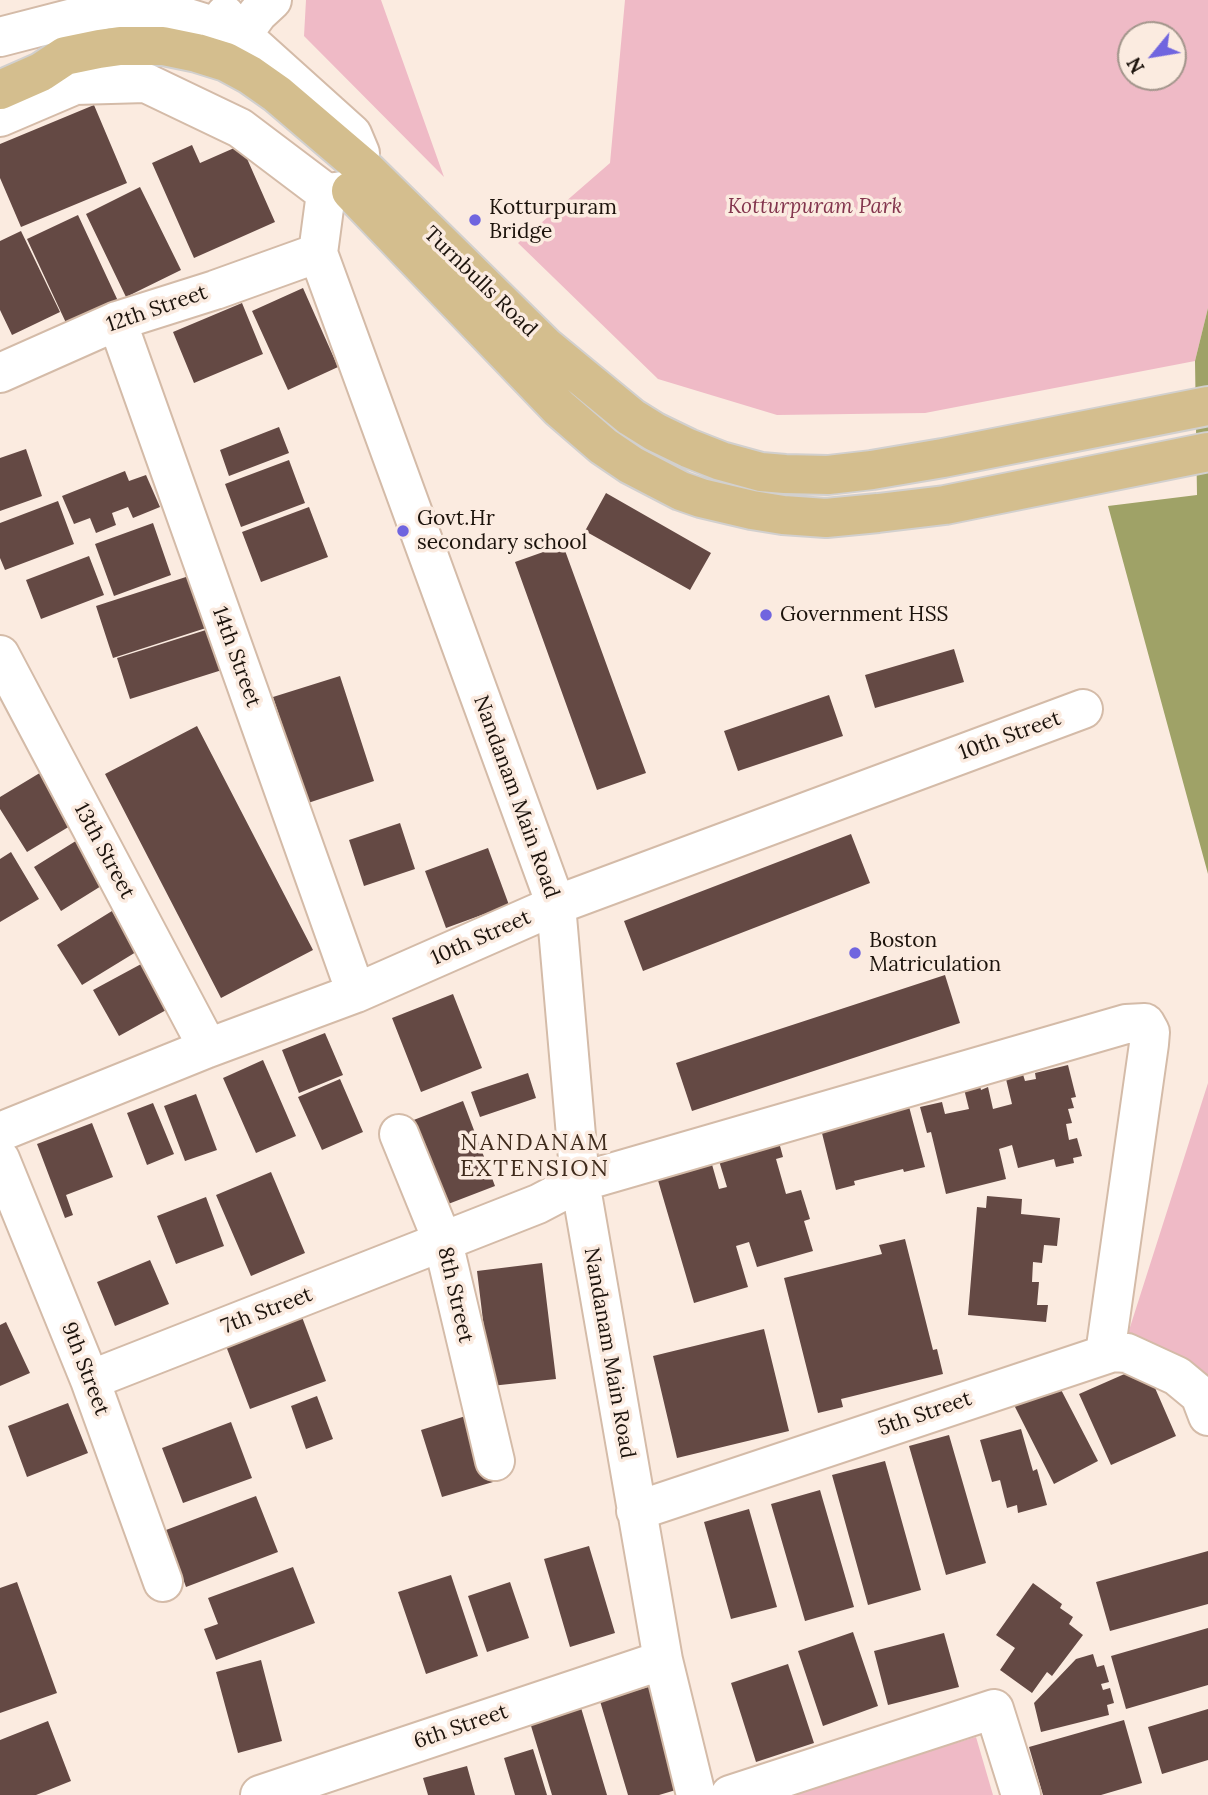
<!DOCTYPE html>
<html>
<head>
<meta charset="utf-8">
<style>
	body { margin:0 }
	#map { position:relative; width:1208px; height:1795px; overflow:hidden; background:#fbebe0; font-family:Lora,serif }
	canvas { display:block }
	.north { position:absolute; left:1117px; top:21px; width:70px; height:70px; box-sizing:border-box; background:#fbebe0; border:2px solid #a2958b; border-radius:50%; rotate:240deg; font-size:19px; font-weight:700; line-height:28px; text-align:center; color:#1c130c }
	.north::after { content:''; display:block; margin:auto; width:24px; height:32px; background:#7065df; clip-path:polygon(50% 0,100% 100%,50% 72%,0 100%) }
</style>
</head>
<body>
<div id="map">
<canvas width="1208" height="1795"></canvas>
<div class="north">N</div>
</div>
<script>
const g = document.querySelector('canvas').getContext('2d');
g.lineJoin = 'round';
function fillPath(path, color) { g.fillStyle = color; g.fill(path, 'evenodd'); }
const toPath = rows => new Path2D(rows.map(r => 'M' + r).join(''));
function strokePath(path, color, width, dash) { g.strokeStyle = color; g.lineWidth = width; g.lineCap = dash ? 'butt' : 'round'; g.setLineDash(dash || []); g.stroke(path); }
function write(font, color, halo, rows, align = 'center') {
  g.font = font + ' Lora,serif'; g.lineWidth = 7; g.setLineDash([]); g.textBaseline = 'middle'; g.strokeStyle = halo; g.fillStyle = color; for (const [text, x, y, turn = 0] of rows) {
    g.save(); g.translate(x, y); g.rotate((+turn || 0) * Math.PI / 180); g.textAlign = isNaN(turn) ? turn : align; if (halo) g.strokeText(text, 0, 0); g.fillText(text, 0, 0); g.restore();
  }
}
fillPath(toPath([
	[306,0,381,0,444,177,304,36],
	[625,0,1208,0,1208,308,1195,361,925,413,777,415,658,379,518,243,610,163],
	[1131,35,1173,35,1173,77,1131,77],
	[1208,1083,1208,1388,1124,1346],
	[976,1737,993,1795,781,1795]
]), '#efbac6');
fillPath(toPath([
	[1208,308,1208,874,1108,506,1197,495,1195,361]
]), '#9fa267');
fillPath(toPath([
	[94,105,127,183,21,227,0,178,0,144],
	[192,145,200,163,241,145,275,222,194,258,152,163],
	[140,187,181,270,126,297,86,214],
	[78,215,118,301,67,325,27,239],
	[21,231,60,312,12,335,0,310,0,241],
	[303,288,338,367,288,390,252,311],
	[242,303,263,354,194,383,173,332],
	[279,427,289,453,229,476,220,450],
	[26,449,42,496,0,511,0,458],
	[289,460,305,503,241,527,225,484],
	[125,471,129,481,146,475,160,507,133,518,128,507,112,513,116,525,96,533,90,518,74,524,62,496],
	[606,493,711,553,690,590,585,531],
	[58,501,74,544,5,570,0,558,0,523],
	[309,507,328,557,261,582,242,532],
	[153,523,171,575,114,596,95,544],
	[563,545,646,773,597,790,515,562],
	[89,556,104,595,41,619,26,580],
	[189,576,206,628,113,658,96,606],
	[209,629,222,670,130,699,117,658],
	[954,649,964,682,875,708,865,675],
	[340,676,374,781,308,803,273,697],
	[829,695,843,736,738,771,724,731],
	[197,726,313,950,221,998,105,774],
	[48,768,80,820,27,852,0,809,0,797],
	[400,823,415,869,364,886,349,840],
	[87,834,114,878,61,911,34,867],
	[851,834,870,883,643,971,624,921],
	[488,848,509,905,446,928,425,871],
	[11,852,39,899,0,922,0,859],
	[112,911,136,952,82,985,57,945],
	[143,963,168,1009,119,1036,93,990],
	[945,975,960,1023,692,1111,676,1063],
	[453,994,482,1068,421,1092,392,1018],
	[325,1033,343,1075,299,1093,282,1050],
	[263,1060,296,1136,256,1153,223,1078],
	[1068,1065,1076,1097,1071,1098,1074,1108,1068,1109,1072,1123,1066,1124,1069,1140,1077,1138,1082,1156,1073,1158,1074,1163,1056,1167,1054,1159,1018,1168,1012,1145,999,1149,1006,1179,946,1194,931,1132,927,1133,920,1107,942,1102,945,1114,969,1109,963,1085,979,1082,981,1090,988,1087,993,1109,1012,1104,1005,1075,1022,1071,1025,1081,1036,1079,1035,1073],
	[528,1073,536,1098,480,1117,471,1092],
	[340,1079,363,1132,322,1150,298,1097],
	[196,1094,217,1150,185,1161,164,1106],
	[907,1099,925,1167,904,1172,903,1169,854,1181,855,1185,836,1190,819,1121],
	[463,1101,495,1186,443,1206,411,1121],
	[153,1103,174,1154,147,1165,127,1113],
	[92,1123,113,1177,66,1195,73,1215,65,1218,37,1144],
	[777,1135,783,1157,776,1159,786,1194,801,1190,810,1219,804,1221,813,1251,757,1267,749,1242,736,1246,748,1287,694,1303,657,1177,711,1161,719,1189,727,1187,716,1151],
	[271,1172,305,1253,251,1276,216,1195],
	[987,1196,1022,1199,1021,1214,1060,1218,1057,1246,1044,1245,1042,1263,1033,1262,1032,1282,1039,1282,1037,1305,1048,1305,1046,1322,968,1315,977,1207,986,1208],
	[206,1197,224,1246,176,1264,157,1216],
	[905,1239,933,1350,937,1349,943,1374,841,1399,843,1407,818,1413,784,1278,882,1254,879,1245],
	[150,1260,169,1304,115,1326,97,1282],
	[542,1263,556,1379,491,1386,477,1271],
	[302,1317,326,1381,250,1409,226,1346],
	[6,1322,30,1373,0,1386,0,1325],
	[764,1329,789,1431,677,1458,653,1356],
	[1145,1365,1176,1436,1111,1465,1079,1394],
	[1056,1380,1098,1461,1054,1484,1013,1403],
	[317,1396,333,1439,306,1449,291,1406],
	[68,1403,88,1453,27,1477,8,1426],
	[472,1414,493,1482,442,1497,421,1430],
	[231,1422,252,1478,183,1503,162,1448],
	[1021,1429,1033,1471,1037,1469,1047,1505,1018,1513,1017,1505,1007,1508,1000,1480,992,1482,980,1440],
	[949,1435,986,1563,946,1575,909,1446],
	[885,1461,921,1590,868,1605,832,1475],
	[820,1490,854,1607,805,1621,771,1504],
	[256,1496,278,1552,186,1587,166,1530],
	[749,1509,777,1607,731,1619,704,1522],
	[589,1546,615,1633,570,1647,544,1559],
	[1208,1551,1208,1604,1110,1631,1096,1582],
	[293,1567,315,1623,216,1660,204,1629,218,1624,208,1598],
	[451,1575,478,1656,426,1674,398,1592],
	[17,1582,57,1693,0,1713,0,1588],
	[510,1582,529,1638,487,1652,468,1596],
	[1033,1583,1062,1604,1060,1608,1073,1617,1069,1624,1083,1635,1052,1676,1047,1672,1032,1693,1000,1670,1015,1648,996,1635],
	[1208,1628,1208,1685,1126,1709,1111,1656],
	[853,1632,878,1706,823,1726,798,1651],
	[944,1633,959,1687,888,1705,874,1651],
	[1093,1654,1097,1667,1104,1665,1109,1682,1101,1684,1103,1690,1110,1688,1114,1703,1107,1705,1109,1715,1041,1732,1034,1703,1076,1659],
	[261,1660,282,1741,238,1753,216,1672],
	[788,1664,814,1743,756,1762,731,1683],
	[655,1685,686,1787,659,1795,628,1795,600,1701],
	[579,1701,607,1795,552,1795,528,1716],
	[1208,1709,1208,1760,1162,1774,1148,1727],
	[1124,1720,1142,1783,1101,1795,1043,1795,1029,1747],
	[48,1721,71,1781,36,1795,0,1795,0,1740],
	[533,1749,547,1795,515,1795,504,1758],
	[467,1766,475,1795,428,1795,423,1778]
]), '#644944');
const minor = toPath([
	[225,15,242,35,258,13,272,0],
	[0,37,108,9,178,15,242,35,352,134,360,153],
	[0,117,75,85,146,83,240,128,326,193,351,190],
	[326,193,318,253,556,905,580,1182,663,1660,696,1795],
	[117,321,356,993],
	[0,373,117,321,215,290,318,253],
	[0,655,208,1048],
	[0,1132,208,1048,356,993,556,905,1083,709],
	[399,1134,443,1242,495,1461],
	[0,1159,90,1380,163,1582],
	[90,1380,538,1204,580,1182,1126,1024,1145,1023,1150,1032,1149,1044,1105,1354],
	[636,1511,1113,1352,1127,1353,1177,1376,1200,1395,1208,1416],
	[260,1795,663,1660],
	[730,1795,994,1709,1021,1795]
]);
const major = toPath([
	[0,90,41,72,65,56,99,49,120,46,163,46,197,53,226,62,250,75,277,94,366,170,546,347,631,417,655,432,688,448,721,461,761,472,785,474,828,475,872,470,943,458,1208,406],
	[351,191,559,408,603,446,631,465,681,491,701,498,752,510,783,515,826,518,878,513,945,505,1208,452]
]);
strokePath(minor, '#d4bba8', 42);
strokePath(major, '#d2d0ce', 42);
strokePath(minor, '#fff', 38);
strokePath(major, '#d4be8e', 38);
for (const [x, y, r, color] of [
	[475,220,7,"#7065df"],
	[403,531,7,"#7065df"],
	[766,615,7,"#7065df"],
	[855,953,7,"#7065df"]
]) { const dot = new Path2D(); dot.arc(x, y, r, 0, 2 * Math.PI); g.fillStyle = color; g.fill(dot); strokePath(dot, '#fbebe0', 2.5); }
write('italic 21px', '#83354d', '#fbebe0', [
	["Kotturpuram Park",815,207]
]);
write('21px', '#1c130c', '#fbebe0', [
	["Kotturpuram",489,208],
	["Bridge",489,232],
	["Govt.Hr",417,519],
	["secondary school",417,543],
	["Government HSS",780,615],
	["Boston",869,941],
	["Matriculation",869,965]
], 'left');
write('21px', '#1c130c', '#fbebe0', [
	["Turnbulls Road",480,282,44],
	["12th Street",157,309,-19],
	["14th Street",236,657,70],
	["10th Street",1010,736,-20],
	["Nandanam Main Road",516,797,70],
	["13th Street",104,851,62],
	["10th Street",481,938,-24],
	["8th Street",455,1295,77],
	["7th Street",267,1311,-21],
	["Nandanam Main Road",609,1353,80],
	["9th Street",85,1369,69],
	["5th Street",925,1414,-19],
	["6th Street",461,1727,-19]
]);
g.letterSpacing = '2px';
write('23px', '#3f2b1c', '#fbebe0', [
	["NANDANAM",535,1143],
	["EXTENSION",535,1169]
]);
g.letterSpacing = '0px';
</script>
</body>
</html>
